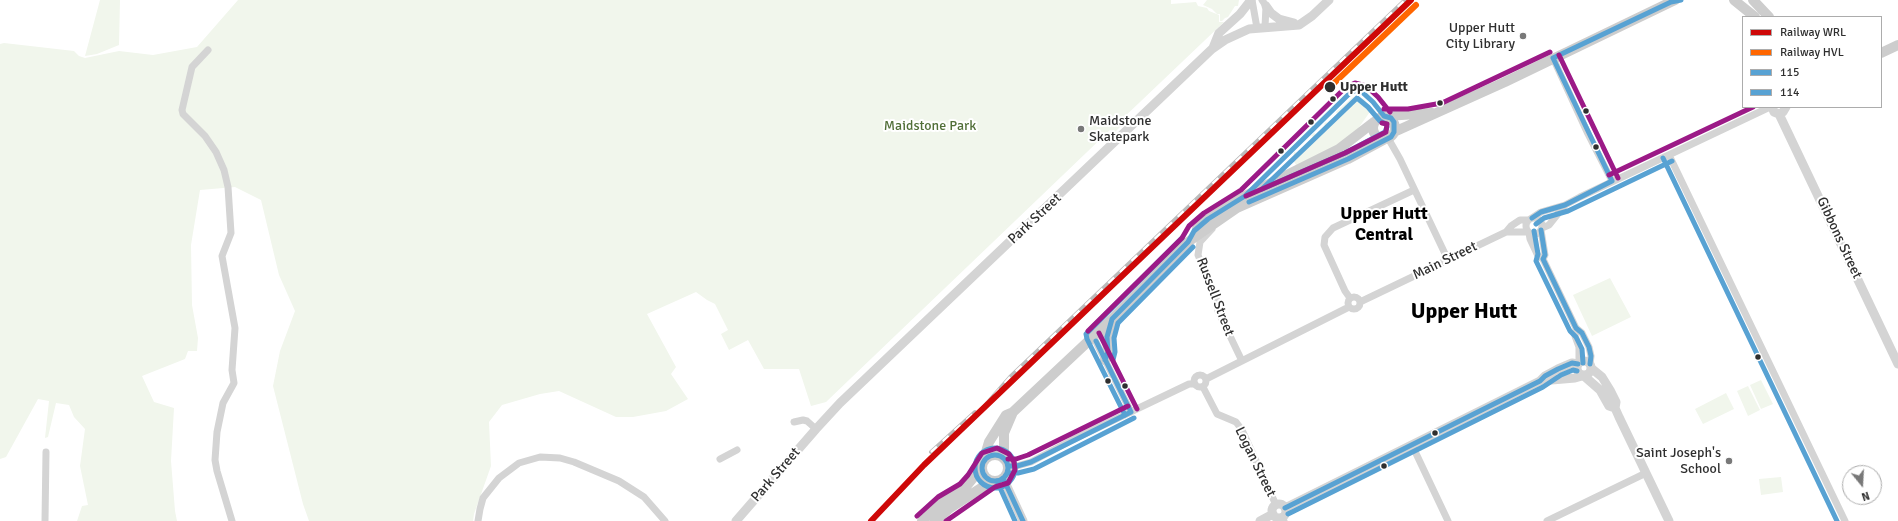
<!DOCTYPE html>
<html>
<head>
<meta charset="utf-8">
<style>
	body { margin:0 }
	#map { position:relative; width:1898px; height:521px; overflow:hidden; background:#fff; font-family:Signika,sans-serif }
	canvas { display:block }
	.legend { position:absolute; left:1742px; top:16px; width:140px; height:92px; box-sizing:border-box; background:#fff; border:1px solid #acacac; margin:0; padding:5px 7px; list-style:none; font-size:12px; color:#2f2f2f }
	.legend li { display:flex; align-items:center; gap:8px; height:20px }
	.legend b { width:20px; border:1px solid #acacac }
	.north { position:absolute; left:1842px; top:465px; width:40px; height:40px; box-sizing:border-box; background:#fff; border:1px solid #acacac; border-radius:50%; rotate:162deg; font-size:11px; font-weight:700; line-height:16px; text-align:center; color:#2f2f2f }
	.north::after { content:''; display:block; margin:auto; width:14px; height:18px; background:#787878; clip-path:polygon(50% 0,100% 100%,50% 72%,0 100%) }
</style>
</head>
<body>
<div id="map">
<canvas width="1898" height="521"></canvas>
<ul class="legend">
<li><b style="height:5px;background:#ce0808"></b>Railway WRL</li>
<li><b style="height:5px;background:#f60"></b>Railway HVL</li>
<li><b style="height:5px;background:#58a2d3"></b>115</li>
<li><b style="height:5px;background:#58a2d3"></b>114</li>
</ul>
<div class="north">N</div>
</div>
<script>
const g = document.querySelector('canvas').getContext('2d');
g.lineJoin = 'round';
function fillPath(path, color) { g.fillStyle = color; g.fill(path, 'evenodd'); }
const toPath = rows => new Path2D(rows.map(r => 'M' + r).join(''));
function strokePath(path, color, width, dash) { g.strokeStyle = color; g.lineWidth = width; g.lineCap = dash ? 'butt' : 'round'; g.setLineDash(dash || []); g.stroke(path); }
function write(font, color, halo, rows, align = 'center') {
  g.font = font + ' Signika,sans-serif'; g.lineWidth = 4; g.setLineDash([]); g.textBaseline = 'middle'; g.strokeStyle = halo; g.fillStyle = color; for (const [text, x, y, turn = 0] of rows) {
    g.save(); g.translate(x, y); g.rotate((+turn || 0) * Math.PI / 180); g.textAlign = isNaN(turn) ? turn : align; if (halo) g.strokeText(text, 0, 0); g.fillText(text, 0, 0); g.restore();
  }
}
fillPath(toPath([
	[100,0,120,0,119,45,97,54,85,56],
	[238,0,1171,0,1171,4,1196,2,1198,6,1207,8,1209,11,1219,15,1219,22,1224,22,1119,122,1121,126,1115,132,1110,130,826,402,811,406,799,369,764,369,748,340,729,350,721,334,728,330,715,304,707,300,696,292,647,314,676,367,671,374,688,399,666,411,633,417,616,417,559,391,540,394,502,405,489,422,491,466,474,514,473,521,309,521,303,504,273,386,280,351,295,311,279,275,261,200,235,187,200,190,191,245,192,305,198,338,197,351,188,351,185,359,142,376,154,402,174,408,171,461,175,511,177,521,77,521,82,506,88,505,80,466,85,429,74,417,69,405,56,403,48,437,45,438,49,401,38,399,6,457,0,459,0,44,4,43,74,51,79,56,85,58,119,51,153,55,197,47],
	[1207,0,1239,0,1238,6,1235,6,1228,17,1225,18,1222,21,1220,21,1220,14,1217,14,1212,9,1203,5],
	[1357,96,1364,99,1372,109,1357,130,1335,147,1298,165,1296,165,1293,160,1294,152,1301,154,1317,138,1311,136,1314,133,1316,134,1325,125,1324,124,1326,122,1327,123,1337,114,1336,112,1353,97],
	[1610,278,1631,317,1592,336,1573,295],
	[1761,380,1773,404,1761,409,1750,385],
	[1748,386,1760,410,1748,416,1737,391],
	[1726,393,1734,409,1703,424,1695,409],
	[1781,477,1783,492,1761,495,1759,479]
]), '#f1f6ec');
strokePath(toPath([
	[1252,0,1257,28],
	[1262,0,1266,6,1265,27],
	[208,50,192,67,182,110,183,114,205,136,216,152,224,170,228,187,231,233,222,256,235,328,232,370,234,383,223,403,217,432,215,460,217,471,232,521],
	[1553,58,1588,134,1612,181],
	[1388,138,1400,159,1448,260],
	[1669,155,1845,521],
	'1526 226a8 8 0 1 1 16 0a8 8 0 1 1-16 0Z',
	[1532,218,1541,212,1565,205],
	[1542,228,1549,225,1565,205,1580,197,1770,107],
	[1212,229,1200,242,1198,255,1217,301,1218,311,1242,361],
	[1541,230,1545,255,1543,259,1576,328,1582,333,1589,347,1591,356,1590,364],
	[1506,232,1527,232],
	[1529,233,1530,239,1538,256,1543,259],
	'1348 303a6 6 0 1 1 12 0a6 6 0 1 1-12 0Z',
	[1350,298,1345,291,1324,245,1325,237,1333,228,1414,190],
	[1360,302,1506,232,1511,226,1520,220,1528,220],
	[1576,328,1575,336,1579,347,1579,363],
	[1093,336,1131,412],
	'1194 381a6 6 0 1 1 12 0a6 6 0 1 1-12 0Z',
	[1206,379,1349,307],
	[1203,387,1217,414,1236,422,1242,430,1276,505],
	[794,422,803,420,807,421,816,429],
	[1412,445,1448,521],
	[720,459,737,450],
	[1008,466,1017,466,1031,462,1072,440,1189,384,1195,384],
	[1282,517,1284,521],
	[45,521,46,452],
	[478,521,480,509,483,498,499,478,519,463,540,457,560,458,574,462,619,481,644,497,665,521],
	[1547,521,1646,473]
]), '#d4d4d4', 7);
strokePath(toPath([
	[1266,6,1271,13,1279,19,1294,23],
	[1213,48,1219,33,1240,14,1251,0],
	[1772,107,1774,112,1779,114,1783,112,1786,107],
	[1779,114,1898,364],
	'1577 368a7 7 0 1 1 14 0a7 7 0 1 1-14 0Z',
	[1591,368,1602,377,1610,390,1616,402,1615,408,1619,417,1669,521],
	[1584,376,1600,390,1609,406,1615,408],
	[1540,381,1575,378,1582,376],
	[1003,478,1023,521],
	'1272 511a7 7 0 1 1 14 0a7 7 0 1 1-14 0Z',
	[1285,508,1540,381,1545,376,1558,369,1572,363,1578,364],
	[736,521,816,429,840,403,1212,49,1225,40,1249,29,1299,25,1312,16,1329,0],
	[1260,521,1273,514]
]), '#d4d4d4', 9);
strokePath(toPath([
	[1734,0,1755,17],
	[1753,0,1769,17],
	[1881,53,1898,45],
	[1386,116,1432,113],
	'1373 128a11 11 0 1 1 22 0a11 11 0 1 1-22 0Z',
	[1394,132,1505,82,1675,0],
	[1197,229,1208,219,1245,196,1339,149,1374,122],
	[1105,360,1108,352,1107,337,1112,319],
	'982 468a13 13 0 1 1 26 0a13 13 0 1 1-26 0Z',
	[1004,459,1004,433,1013,412],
	[983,462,989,442,1006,415,1013,412,1112,319,1188,242,1237,208,1348,159,1385,139],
	[922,521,942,503,964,489,982,467],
	[935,521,950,508,992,481]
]), '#cdcdcd', 10);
const rail = toPath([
	[973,419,1010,377,1405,0],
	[931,452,975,412]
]);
strokePath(rail, '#bbb', 4);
strokePath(rail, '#fff', 2.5, [8]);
strokePath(toPath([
	[1553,58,1671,2,1681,0],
	[1553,58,1612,181],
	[1249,202,1348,159,1391,137,1394,132,1394,122,1391,118,1384,116],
	[1532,218,1541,212,1565,205,1612,181],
	[1541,230,1545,255,1543,259,1576,328,1582,333,1589,347,1591,356,1590,364],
	[1096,341,1131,412],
	[1105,360,1108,352,1107,337,1112,319,1188,242,1194,231,1208,219,1245,196,1349,94,1356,90,1362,92,1373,102,1384,116],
	'982 468a13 13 0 1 1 26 0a13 13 0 1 1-26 0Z',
	[1008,466,1017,466,1031,462,1131,412],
	[1003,478,1023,521],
	[1285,508,1540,381,1545,376,1558,369,1572,363,1578,364]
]), '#58a2d3', 5);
strokePath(toPath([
	[1357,98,1368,107,1380,121,1386,124,1387,127,1385,132,1345,153,1262,189,1357,98],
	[1663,158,1837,521],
	[1536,224,1544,218,1568,211,1672,161],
	[1534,231,1538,254,1536,261,1570,331,1576,337,1582,349,1583,363],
	[1113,360,1115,352,1114,338,1118,323,1193,247],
	[1125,415,1087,339,1086,334,1182,238],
	'975 468a20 20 0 1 1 40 0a20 20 0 1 1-40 0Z',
	[1008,473,1018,473,1034,469,1134,418],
	[997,481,1015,521],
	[1288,514,1543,387,1561,375,1573,370,1577,371]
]), '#58a2d3', 5);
strokePath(toPath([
	[1559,55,1618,178],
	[1384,109,1408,109,1442,103,1550,52],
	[1609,175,1753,107],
	[1246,196,1345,153,1386,132,1387,124,1382,123],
	[1088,331,1182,238,1189,226,1204,213,1241,190,1345,88,1355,83,1366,86,1378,97,1390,112],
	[1099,333,1137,409],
	[1008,459,1016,459,1028,455,1128,406],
	[917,516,938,497,960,484,968,475,982,453,997,448,1009,454,1014,462,1015,470,1008,483,995,487,946,521]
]), '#9c1a87', 5);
strokePath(toPath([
	[871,521,924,465,1411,0]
]), '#ce0808', 6);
strokePath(toPath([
	[1330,87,1416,5]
]), '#f60', 6);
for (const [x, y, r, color] of [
	[1523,36,4,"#787878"],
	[1330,87,6,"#2f2f2f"],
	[1333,99,3.5,"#2f2f2f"],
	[1440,103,3.5,"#2f2f2f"],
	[1586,111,3.5,"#2f2f2f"],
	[1311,122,3.5,"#2f2f2f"],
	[1081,129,4,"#787878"],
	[1596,147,3.5,"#2f2f2f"],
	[1281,151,3.5,"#2f2f2f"],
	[1758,357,3.5,"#2f2f2f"],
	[1108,381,3.5,"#2f2f2f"],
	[1125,386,3.5,"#2f2f2f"],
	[1435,433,3.5,"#2f2f2f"],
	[1729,461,4,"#787878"],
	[1384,466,3.5,"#2f2f2f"]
]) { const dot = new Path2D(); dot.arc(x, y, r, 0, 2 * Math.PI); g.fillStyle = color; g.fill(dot); strokePath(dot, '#fff', 1.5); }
write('14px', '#2f2f2f', '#fff', [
	["Upper Hutt",1515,28],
	["City Library",1515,44],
	["Maidstone",1089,121,"left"],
	["Skatepark",1089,137,"left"],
	["Saint Joseph's",1721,453],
	["School",1721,469]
], 'right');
write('bold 14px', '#2f2f2f', '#fff', [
	["Upper Hutt",1340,87]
], 'left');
write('14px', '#516f38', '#fff', [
	["Maidstone Park",930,126]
]);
write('14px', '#2f2f2f', '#fff', [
	["Park Street",1035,219,-43],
	["Gibbons Street",1839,238,65],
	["Main Street",1445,261,-26],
	["Russell Street",1215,297,69],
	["Logan Street",1255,462,64],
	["Park Street",776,475,-49]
]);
write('bold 18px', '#000', '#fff', [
	["Upper Hutt",1384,214],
	["Central",1384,235]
]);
write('bold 22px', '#000', '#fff', [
	["Upper Hutt",1464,312]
]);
</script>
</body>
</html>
